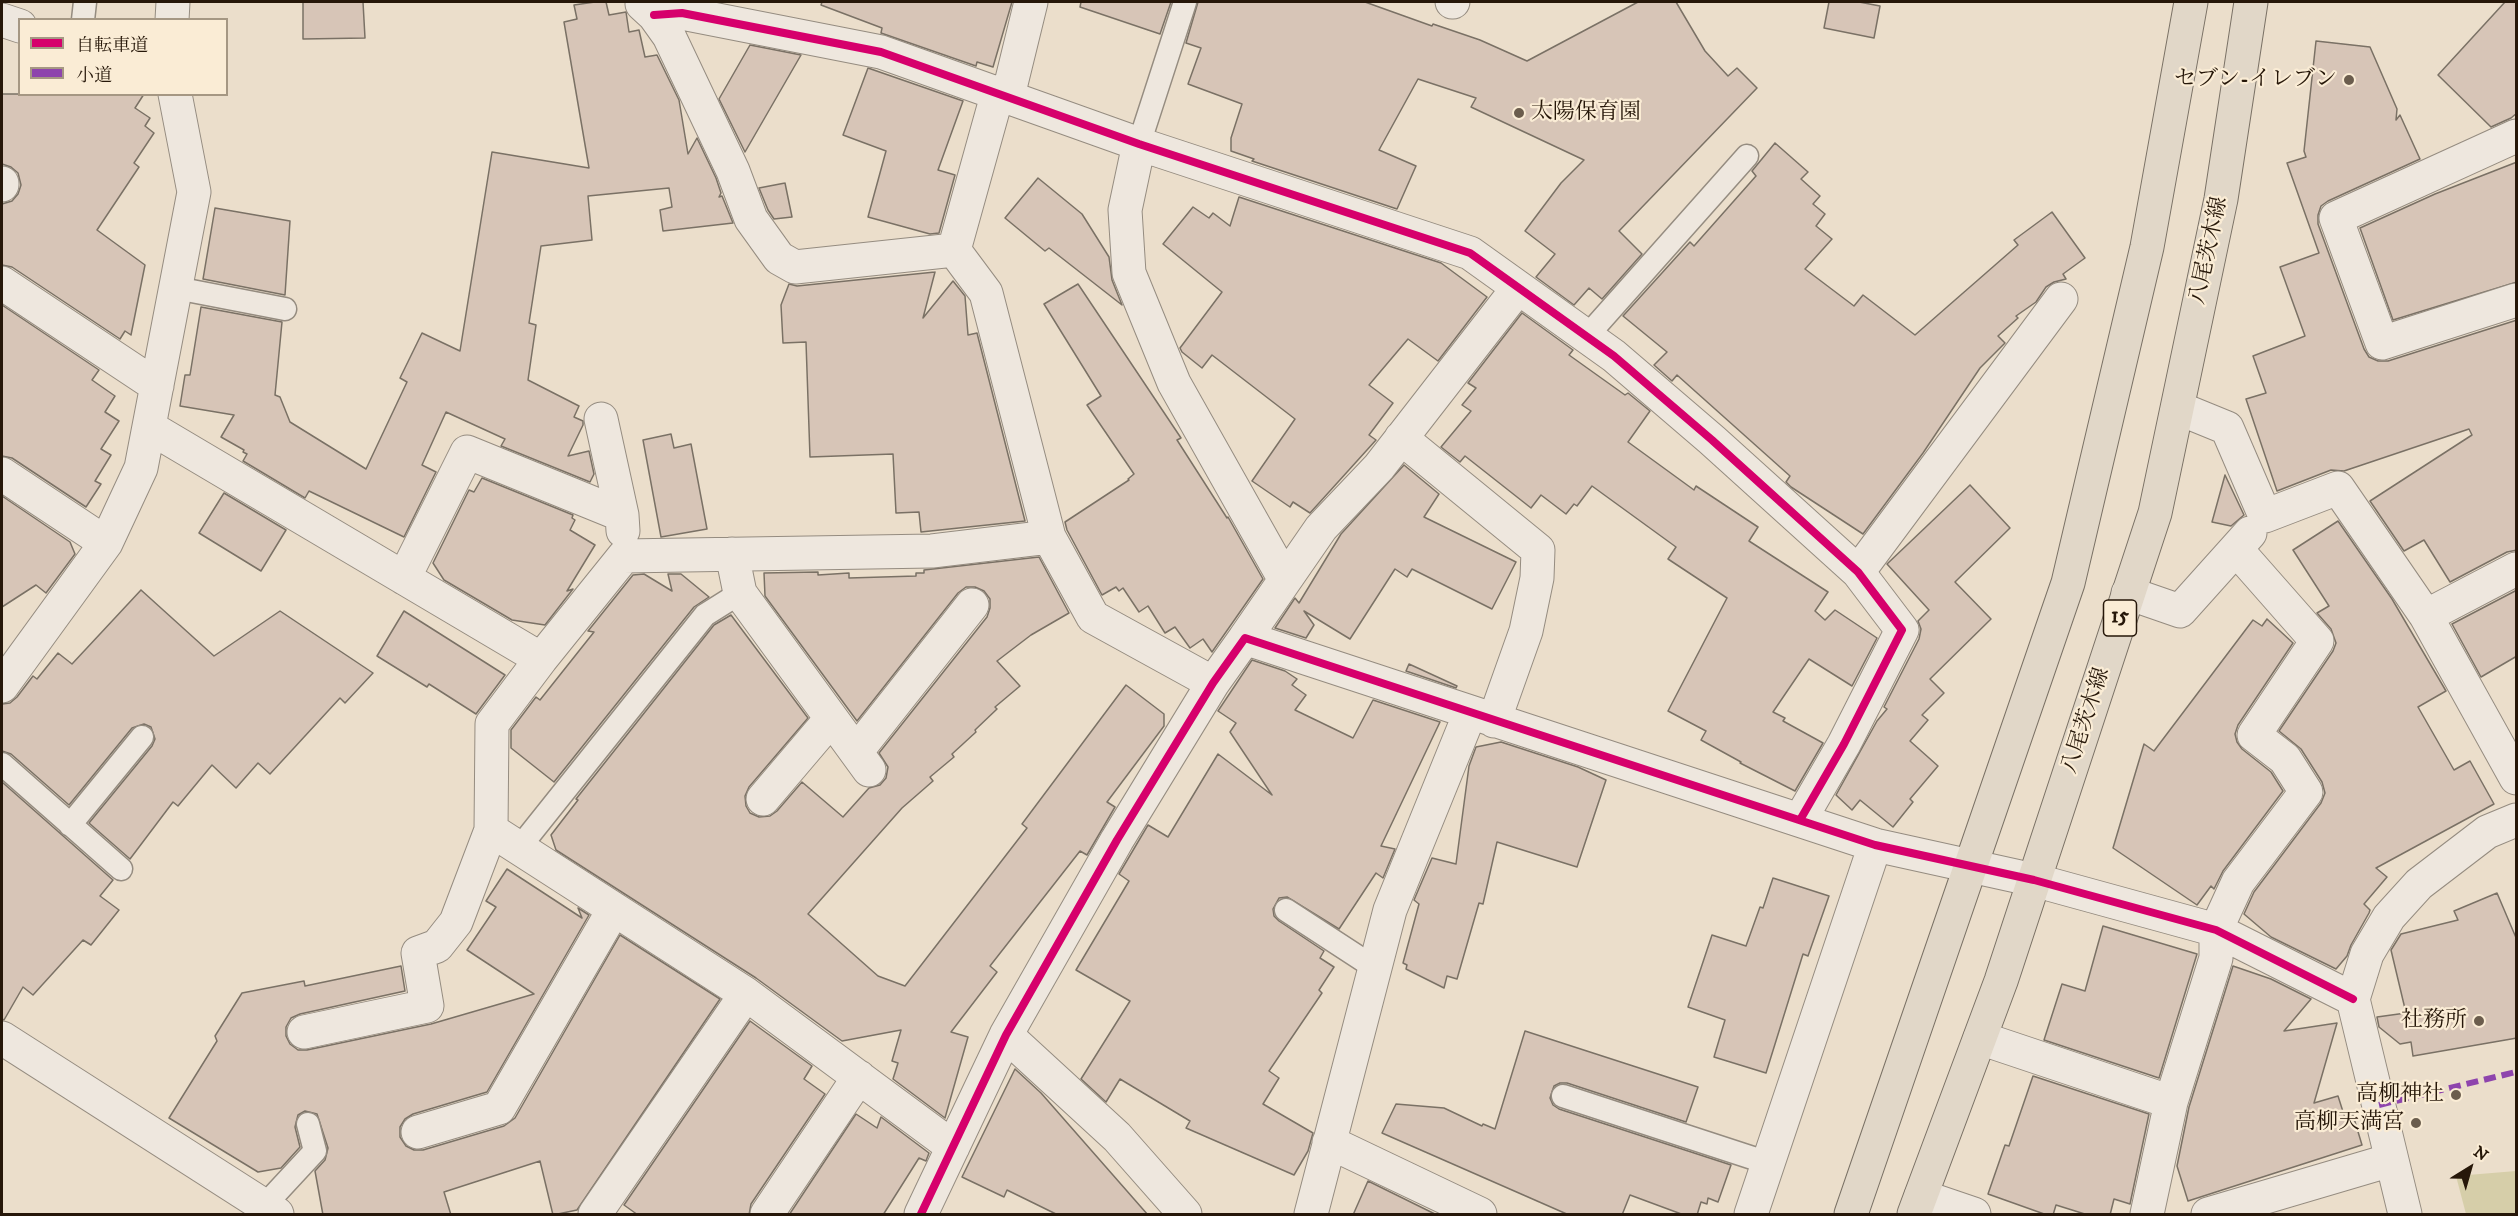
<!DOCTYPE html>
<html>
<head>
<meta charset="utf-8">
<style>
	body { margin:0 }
	#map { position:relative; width:2518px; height:1216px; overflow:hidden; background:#ebdecb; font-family:"IM FELL DW Pica","Noto Serif JP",serif }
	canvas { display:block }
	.frame { position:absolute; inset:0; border:3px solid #261709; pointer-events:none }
	.legend { position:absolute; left:18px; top:18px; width:210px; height:78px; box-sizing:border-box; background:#faecd5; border:2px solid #a59783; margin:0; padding:8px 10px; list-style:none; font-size:18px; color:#261709 }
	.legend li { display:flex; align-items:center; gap:12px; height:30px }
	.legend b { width:30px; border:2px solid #a59783 }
	.north { position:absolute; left:2440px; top:1138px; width:60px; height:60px; -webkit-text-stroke:4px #faecd5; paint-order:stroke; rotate:37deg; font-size:16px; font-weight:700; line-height:24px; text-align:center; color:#261709 }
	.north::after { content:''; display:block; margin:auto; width:21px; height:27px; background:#261709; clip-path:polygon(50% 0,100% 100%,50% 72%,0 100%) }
</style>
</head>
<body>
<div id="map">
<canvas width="2518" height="1216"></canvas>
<div class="frame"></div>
<ul class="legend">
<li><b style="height:8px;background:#d6006c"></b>自転車道</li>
<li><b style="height:8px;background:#8e44ad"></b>小道</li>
</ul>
<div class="north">N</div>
</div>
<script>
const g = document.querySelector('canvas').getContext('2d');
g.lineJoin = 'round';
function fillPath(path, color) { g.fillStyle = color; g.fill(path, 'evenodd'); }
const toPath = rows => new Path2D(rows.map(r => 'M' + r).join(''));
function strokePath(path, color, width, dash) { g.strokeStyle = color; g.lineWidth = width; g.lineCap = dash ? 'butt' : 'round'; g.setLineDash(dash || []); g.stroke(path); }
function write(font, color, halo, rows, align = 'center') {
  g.font = font + ' "IM FELL DW Pica","Noto Serif JP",serif'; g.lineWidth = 4.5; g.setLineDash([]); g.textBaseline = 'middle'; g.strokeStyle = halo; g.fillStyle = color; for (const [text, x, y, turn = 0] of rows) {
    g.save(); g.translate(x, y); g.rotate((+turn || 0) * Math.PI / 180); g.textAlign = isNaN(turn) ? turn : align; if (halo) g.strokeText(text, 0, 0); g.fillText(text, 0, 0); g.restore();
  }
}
fillPath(toPath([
	[2516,1171,2516,1214,2466,1214,2456,1176]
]), '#d6cea9');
const building = toPath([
	[303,2,363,2,365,38,303,39,303,2],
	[595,2,606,2,609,15,626,12,629,32,639,30,645,57,657,55,679,100,688,154,697,138,716,178,721,193,719,197,722,196,733,223,663,231,660,210,672,207,669,188,588,196,592,240,541,246,529,323,536,325,528,380,579,406,574,417,583,421,583,425,568,456,589,451,594,474,590,482,501,446,505,439,446,412,422,465,436,472,404,537,309,491,305,498,243,461,247,454,243,452,244,450,221,437,234,415,180,406,185,375,190,375,201,307,282,322,275,395,280,397,290,422,366,469,407,382,400,378,422,333,460,351,492,152,589,168,564,22,577,19,574,5,595,2],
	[822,2,1012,2,993,67,977,62,976,66,881,33,882,28,821,5,822,2],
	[1081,2,1171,2,1160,34,1080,7,1081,2],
	[1198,2,1365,2,1432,26,1433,24,1480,40,1527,61,1638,2,1676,2,1705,51,1728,76,1737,68,1757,88,1619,231,1642,254,1602,299,1589,288,1574,305,1536,277,1555,254,1525,231,1561,183,1584,160,1471,107,1476,98,1418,79,1379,150,1416,166,1397,209,1252,161,1254,159,1231,151,1231,138,1242,104,1188,84,1201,48,1186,43,1198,2],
	[1829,2,1859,2,1880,6,1874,38,1824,28,1829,2],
	[2505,2,2517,2,2517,113,2511,118,2491,127,2438,75,2505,2],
	[2316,41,2370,47,2397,109,2396,120,2400,115,2420,159,2328,201,2321,206,2318,215,2318,224,2364,349,2369,357,2378,361,2388,361,2517,320,2517,550,2507,552,2450,582,2424,540,2404,551,2370,501,2472,435,2469,429,2344,471,2331,470,2277,491,2246,399,2266,393,2253,356,2305,336,2280,267,2319,253,2287,163,2306,157,2304,151,2316,41],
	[750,45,801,55,745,152,719,99,750,45],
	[868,68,963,101,938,170,955,175,939,233,930,234,868,217,886,151,843,135,868,68],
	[2,94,144,94,135,108,150,118,145,126,154,133,134,163,139,167,97,230,145,265,131,335,125,331,120,339,12,267,2,265,2,204,12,201,18,194,21,185,18,173,11,167,2,164,2,94],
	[1775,143,1808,172,1801,179,1820,196,1813,204,1825,214,1816,226,1832,239,1805,269,1854,306,1863,295,1915,335,2018,245,2014,240,2052,212,2085,258,2063,274,2066,279,2054,282,2046,287,2036,302,2016,316,2018,318,1998,336,2005,343,1980,368,1923,453,1863,534,1791,487,1786,482,1790,476,1677,375,1672,381,1654,365,1667,352,1623,316,1690,242,1694,246,1756,176,1752,171,1775,143],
	[2517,162,2517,282,2393,320,2360,228,2435,194,2517,162],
	[1038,178,1082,214,1109,257,1112,280,1122,305,1049,248,1045,251,1005,218,1038,178],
	[785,183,792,217,774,219,768,210,759,188,785,183],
	[1239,197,1441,263,1487,297,1438,361,1408,339,1369,385,1393,403,1369,435,1376,440,1310,513,1293,502,1290,507,1252,481,1295,419,1212,355,1202,368,1182,352,1180,348,1222,292,1163,244,1193,207,1209,218,1213,213,1230,226,1239,197],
	[215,208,290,221,285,295,203,279,215,208],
	[935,272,923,318,953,281,965,296,968,335,977,333,1025,521,921,532,919,512,896,513,893,454,810,457,806,342,783,343,781,305,789,284,797,286,935,272],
	[1078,284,1181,438,1177,440,1227,518,1228,517,1263,579,1212,652,1203,639,1190,648,1175,627,1165,633,1148,606,1139,612,1123,588,1119,591,1116,587,1102,595,1067,530,1065,522,1129,480,1128,479,1134,474,1087,405,1101,396,1044,304,1078,284],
	[2,305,99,370,92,380,115,396,105,412,119,421,101,449,111,455,95,481,101,484,86,507,12,458,2,456,2,305],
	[1522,313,1573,350,1569,355,1625,395,1628,393,1650,411,1628,442,1694,490,1696,486,1758,527,1749,541,1828,592,1815,611,1825,620,1835,610,1877,638,1852,686,1809,659,1773,712,1785,718,1783,721,1823,743,1795,791,1740,763,1741,762,1701,740,1706,731,1668,711,1727,598,1668,559,1676,547,1592,486,1577,506,1574,504,1566,514,1541,495,1531,508,1465,456,1460,462,1441,447,1471,411,1462,405,1476,388,1468,383,1522,313],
	[671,434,674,448,691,444,707,529,661,537,643,440,671,434],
	[1404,465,1439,494,1424,517,1516,562,1492,609,1412,569,1407,577,1395,569,1350,639,1304,611,1314,625,1306,638,1275,628,1295,598,1299,603,1341,534,1404,465],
	[2225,475,2244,515,2231,526,2212,522,2225,475],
	[482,478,573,515,572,518,575,520,570,530,595,545,567,591,573,589,545,625,512,620,444,580,433,563,469,490,474,492,482,478],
	[1970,485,2010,528,1955,582,1991,619,1930,679,1944,693,1922,715,1928,720,1910,741,1938,766,1910,799,1913,802,1893,827,1860,800,1852,810,1836,795,1877,721,1887,709,1884,707,1919,639,1921,629,1918,621,1929,610,1887,564,1970,485],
	[224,493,286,530,261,571,199,533,224,493],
	[2,496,70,542,75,554,46,593,36,585,2,607,2,496],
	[2338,521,2392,599,2446,691,2418,707,2454,770,2470,761,2494,804,2376,868,2387,877,2364,904,2370,910,2369,913,2351,945,2347,956,2336,969,2271,937,2244,914,2254,892,2321,803,2325,793,2322,782,2301,749,2279,731,2333,651,2336,643,2331,629,2317,613,2329,606,2293,550,2338,521],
	[1039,557,1069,613,1031,635,997,661,1020,686,995,707,997,709,975,730,976,732,952,754,954,757,930,777,933,781,902,808,808,914,878,976,905,986,1027,828,1022,824,1126,685,1164,714,1164,726,1107,802,1115,807,1087,855,1080,851,990,966,997,972,951,1032,968,1037,945,1118,893,1079,898,1063,892,1061,901,1030,842,1041,756,978,556,850,551,835,578,800,576,799,714,625,731,615,808,718,749,787,745,796,746,806,750,813,759,817,770,816,777,811,802,782,843,817,869,788,880,785,886,778,888,767,879,753,987,617,990,608,990,599,984,591,975,587,966,587,958,593,857,721,765,596,764,573,818,572,818,575,849,573,849,578,916,576,916,573,924,573,924,570,1039,557],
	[644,574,672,591,668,574,681,574,709,597,694,607,554,782,511,748,511,730,536,697,540,700,594,632,588,631,633,575,644,574],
	[141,590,214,656,280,611,373,673,345,703,340,698,270,774,258,763,236,788,212,765,178,806,173,802,130,859,89,823,152,746,155,739,151,727,144,724,132,728,69,805,11,754,2,751,2,704,10,703,17,697,33,676,37,679,58,653,72,664,141,590],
	[2517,590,2517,656,2481,677,2452,624,2517,590],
	[404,611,505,675,476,714,429,684,427,687,377,656,404,611],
	[2267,619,2293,643,2238,725,2235,734,2237,742,2242,749,2271,772,2283,791,2223,871,2214,889,2211,886,2197,905,2113,848,2144,744,2154,751,2253,620,2262,626,2267,619],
	[1252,660,1285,671,1297,679,1292,685,1306,695,1295,710,1353,738,1373,700,1440,722,1381,846,1395,849,1383,878,1376,873,1339,929,1287,897,1279,898,1273,909,1274,916,1279,921,1324,951,1320,958,1334,967,1319,990,1322,993,1269,1071,1279,1078,1263,1104,1313,1133,1308,1151,1294,1175,1186,1128,1190,1121,1120,1079,1106,1102,1081,1079,1130,1001,1076,970,1129,881,1119,874,1148,825,1168,837,1218,754,1272,795,1230,732,1236,723,1218,711,1252,660],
	[1409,664,1457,686,1456,688,1406,671,1409,664],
	[1501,742,1578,767,1606,780,1577,867,1497,842,1483,904,1479,903,1457,979,1447,976,1444,988,1406,969,1407,965,1403,963,1419,904,1414,900,1432,858,1456,864,1469,766,1476,747,1501,742],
	[2,782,113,880,100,896,119,910,91,945,83,940,33,995,23,987,4,1020,2,1019,2,782],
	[507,869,582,918,578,908,589,915,487,1092,413,1114,405,1119,400,1127,400,1137,406,1146,414,1150,423,1150,504,1126,515,1118,620,935,720,999,577,1210,553,1215,540,1161,444,1192,451,1215,323,1215,315,1171,325,1160,328,1148,317,1114,305,1111,298,1115,295,1127,300,1147,281,1168,258,1172,169,1118,217,1041,215,1036,242,993,304,981,305,986,401,966,405,991,300,1014,291,1018,286,1027,286,1036,290,1044,298,1050,307,1050,431,1024,534,994,467,950,496,907,486,901,507,869],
	[1773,878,1829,896,1808,956,1803,954,1766,1073,1714,1057,1725,1020,1688,1007,1712,935,1746,946,1760,907,1763,908,1773,878],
	[2497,893,2517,940,2517,1038,2413,1056,2411,1042,2400,1044,2379,1027,2377,1017,2406,1013,2391,950,2401,934,2458,920,2454,911,2497,893],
	[2103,926,2197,954,2159,1078,2044,1040,2062,984,2085,991,2103,926],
	[2233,966,2271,979,2311,999,2284,1031,2337,1023,2314,1103,2338,1096,2345,1118,2353,1115,2362,1145,2188,1201,2177,1166,2189,1107,2233,966],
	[750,1021,812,1066,804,1079,825,1094,751,1204,749,1215,638,1215,624,1205,750,1021],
	[1525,1031,1698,1087,1686,1122,1567,1083,1560,1083,1554,1086,1550,1098,1553,1105,1559,1109,1731,1165,1718,1202,1708,1198,1707,1204,1701,1202,1697,1215,1684,1215,1630,1195,1622,1215,1569,1215,1382,1133,1396,1104,1444,1108,1482,1126,1483,1124,1495,1129,1525,1031],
	[1015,1069,1041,1093,1148,1215,1058,1215,1007,1190,1004,1197,962,1177,1015,1069],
	[2033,1076,2149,1114,2130,1204,2114,1199,2110,1215,2088,1215,2056,1205,2053,1215,2047,1215,1988,1194,2005,1145,2009,1146,2033,1076],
	[856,1114,877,1128,881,1117,929,1153,926,1161,919,1158,883,1215,789,1215,856,1114],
	[1368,1181,1437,1215,1353,1215,1368,1181]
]);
fillPath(building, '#d7c5b7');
strokePath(building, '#7a7165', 1.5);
const lane = toPath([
	[83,20,85,2],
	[1139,144,1185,2],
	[176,288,285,309],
	[1587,336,1747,156],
	[2,764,121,869],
	[70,825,142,737],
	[519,848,705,615,740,593],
	[1286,910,1375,968],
	[1563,1096,1768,1163],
	[264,1206,315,1151,308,1124]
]);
const street = toPath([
	[1452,2,1453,2],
	[642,4,654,15,669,36,733,171,751,219,779,258,795,267,954,250,986,293,1049,537,1093,617,1213,683],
	[654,15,682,13,881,52,1139,144,1470,253,1614,356,1712,440,1858,572,1902,630,1844,744,1800,820],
	[2,20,20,26],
	[172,20,173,2],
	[1008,96,1031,2],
	[2516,136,2336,218,2382,343,2516,300],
	[1139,144,1125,210,1129,273,1174,383,1285,580],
	[2,183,2,185],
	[954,250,998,92],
	[2,283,157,386],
	[2178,408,2227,428,2265,516,2338,488,2426,616],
	[601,419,622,515,623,531],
	[149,427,541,659],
	[1401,438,1538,550,1537,578,1526,631,1494,721],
	[2,474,106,543],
	[732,554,740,593,869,770],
	[2516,569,2426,616,2516,778],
	[1858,572,2061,299],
	[404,578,467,452,622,515],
	[2128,593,2180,611,2250,533],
	[1245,638,1321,528,1379,467,1518,288],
	[2,686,106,543,141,468,194,192,175,94],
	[856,752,972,605],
	[763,799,831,719],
	[491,830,746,994,953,1147],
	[304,1032,427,1006,418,953,437,946,456,922,491,830,492,724,541,659,624,556,932,551,1049,537],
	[1006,1035,1117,1137,1185,1214],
	[2,1038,277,1214],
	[1980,1038,2171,1102],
	[418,1132,499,1108,614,909],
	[1329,1142,1480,1214],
	[1921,1196,1974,1214],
	[595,1214,746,994],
	[767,1214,859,1077],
	[921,1214,1006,1035,1117,840,1213,683,1245,638,1875,845,2034,880,2216,930,2353,999],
	[1311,1214,1390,910,1470,713],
	[1751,1214,1875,845],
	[2147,1214,2171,1102,2216,958,2216,930,2238,882,2306,792,2285,759,2254,735,2317,641,2236,549],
	[2208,1214,2391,1160],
	[2405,1214,2353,999,2367,954,2389,917,2419,884,2487,832,2516,820]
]);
const primary = toPath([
	[1851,1214,2068,583,2147,247,2191,2],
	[1914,1214,2001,981,2155,513,2221,199,2251,2]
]);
strokePath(lane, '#958c80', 25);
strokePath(street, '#958c80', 35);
strokePath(primary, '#7a7165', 35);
strokePath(lane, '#eee7de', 22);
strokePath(street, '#eee7de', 33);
strokePath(primary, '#e1d7c8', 33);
strokePath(toPath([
	[2379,1105,2516,1072]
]), '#8e44ad', 6, [12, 6]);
strokePath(toPath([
	[654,15,682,13,881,52,1139,144,1470,253,1614,356,1712,440,1858,572,1902,630,1844,744,1800,820],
	[921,1214,1006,1035,1117,840,1213,683,1245,638,1875,845,2034,880,2216,930,2353,999]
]), '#d6006c', 8);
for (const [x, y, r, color] of [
	[2349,80,6,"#6b5d4d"],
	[1519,113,6,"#6b5d4d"],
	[2479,1021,6,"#6b5d4d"],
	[2456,1095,6,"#6b5d4d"],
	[2416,1123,6,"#6b5d4d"]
]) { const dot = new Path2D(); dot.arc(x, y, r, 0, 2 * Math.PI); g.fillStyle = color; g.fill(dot); strokePath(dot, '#faecd5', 2); }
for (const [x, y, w] of [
	[2120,618,33]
]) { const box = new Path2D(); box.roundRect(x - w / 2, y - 18, w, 36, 4.5); g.fillStyle = '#faecd5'; g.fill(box); strokePath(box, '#261709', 1.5); }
write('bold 21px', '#261709', null, [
	["15",2120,618]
]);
write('22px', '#261709', '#faecd5', [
	["セブン-イレブン",2337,80],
	["太陽保育園",1531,113,"left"],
	["社務所",2467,1021],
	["高柳神社",2444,1095],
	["高柳天満宮",2404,1123]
], 'right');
write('22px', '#261709', '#faecd5', [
	["八尾茨木線",2210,251,-78],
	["八尾茨木線",2087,721,-72]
]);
</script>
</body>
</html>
